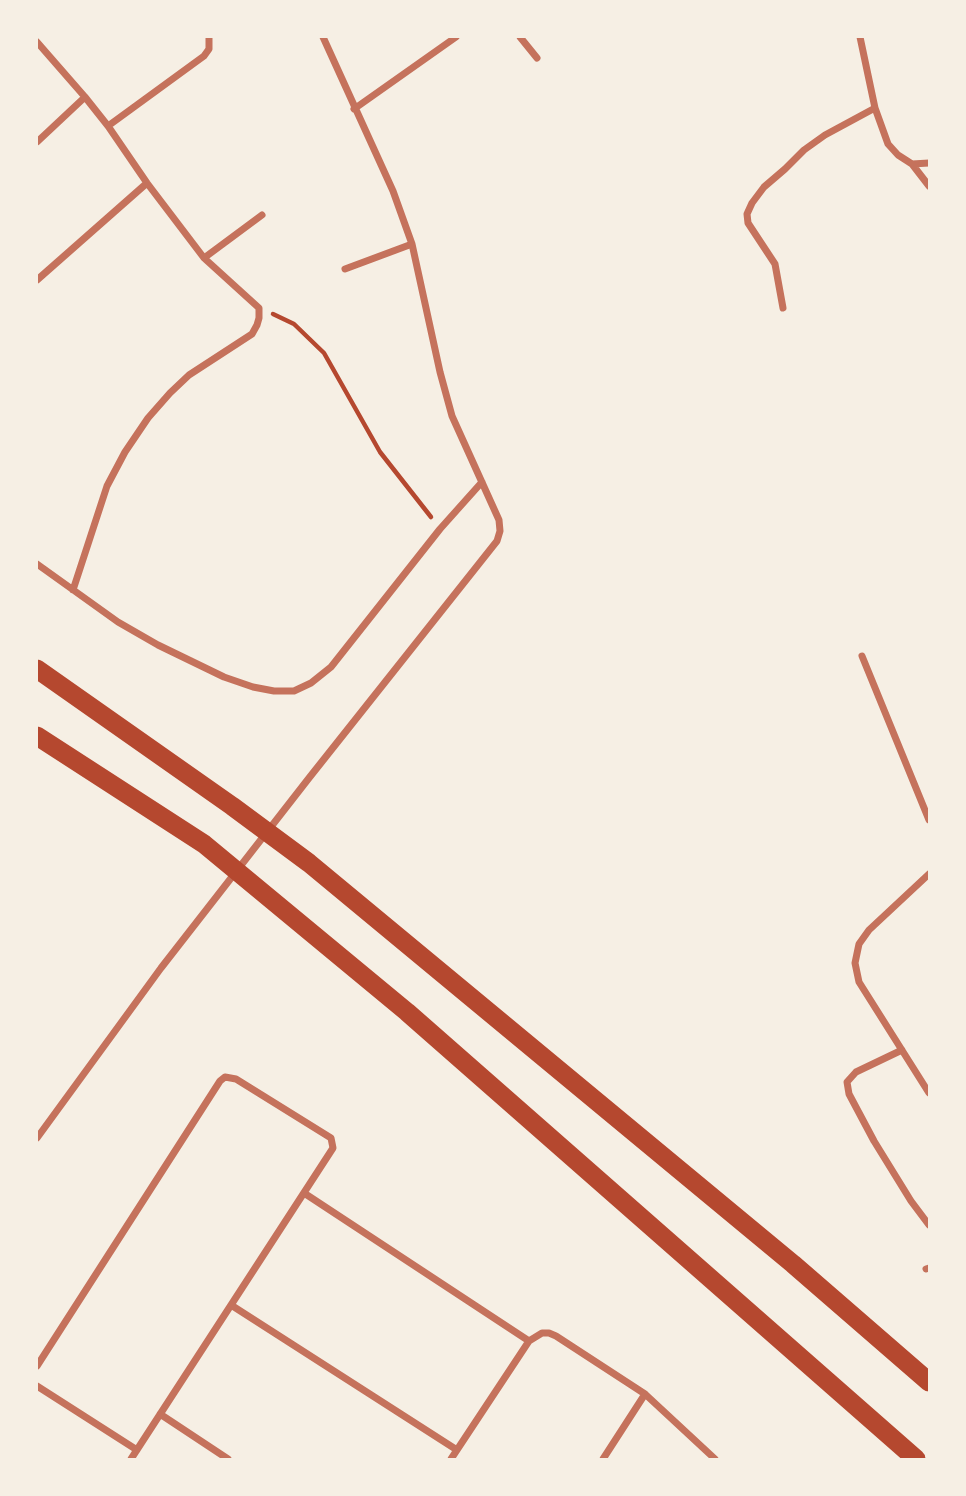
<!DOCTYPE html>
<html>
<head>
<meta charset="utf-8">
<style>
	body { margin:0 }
	#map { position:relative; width:966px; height:1496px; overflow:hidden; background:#f6efe4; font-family:"PT Sans Narrow",sans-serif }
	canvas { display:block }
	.frame { position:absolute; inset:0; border:38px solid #f6efe4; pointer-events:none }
</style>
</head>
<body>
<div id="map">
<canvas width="966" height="1496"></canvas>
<div class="frame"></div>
</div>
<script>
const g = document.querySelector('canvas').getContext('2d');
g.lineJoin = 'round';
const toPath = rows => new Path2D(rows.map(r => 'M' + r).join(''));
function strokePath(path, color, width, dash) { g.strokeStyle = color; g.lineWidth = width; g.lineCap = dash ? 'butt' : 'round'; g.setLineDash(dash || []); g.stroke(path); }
strokePath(toPath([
	[273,314,294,324,324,353,380,452,431,517]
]), '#b5482f', 4.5);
strokePath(toPath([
	[520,37,537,58],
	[860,37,875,108,888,144,898,155,912,164,929,163],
	[37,42,85,97,108,126,147,183,204,258,259,308,259,318,257,325,252,334,189,375,170,393,148,418,125,452,107,486,73,590],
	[354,109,456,37],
	[108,126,204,56,209,49,209,37],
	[37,142,85,97],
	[912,164,929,186],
	[204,258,262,215],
	[345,269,412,244],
	[37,280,147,183],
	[783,308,775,264,748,223,747,214,752,203,764,187,785,169,804,150,825,135,875,108],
	[37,564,118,622,158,645,224,677,253,687,274,691,294,691,311,683,331,667,440,529,482,482],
	[862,656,929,820],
	[929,874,869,930,859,944,855,963,859,982,929,1093],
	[902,1050,856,1072,847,1082,849,1094,874,1141,911,1201,929,1225],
	[37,1138,161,968,309,778,497,541,500,531,499,520,452,416,440,372,412,244,393,191,323,37],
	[304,1193,529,1341,451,1459],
	[926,1269,929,1268],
	[231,1305,457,1450],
	[529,1341,542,1333,549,1333,556,1336,645,1394,715,1459],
	[37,1366,220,1081,225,1077,236,1079,331,1138,333,1148,131,1459],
	[37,1386,137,1450],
	[160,1414,228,1459],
	[603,1459,645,1394]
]), '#c5725c', 7);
strokePath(toPath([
	[37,669,232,806,309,863,793,1264,929,1382],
	[37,736,204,844,407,1012,916,1459]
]), '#b5482f', 19);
</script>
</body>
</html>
